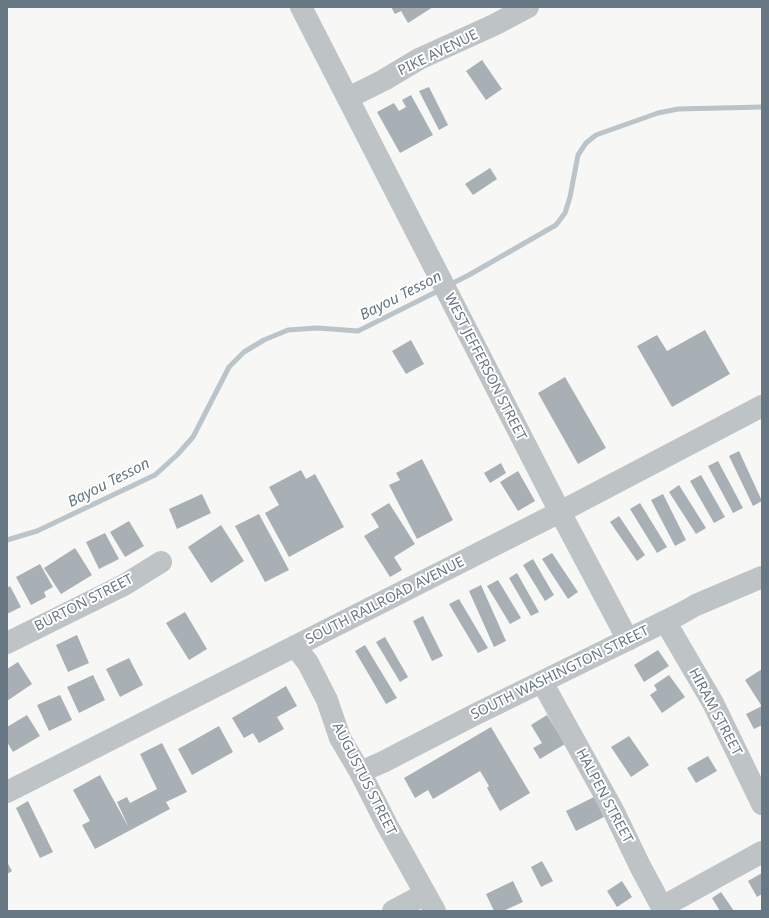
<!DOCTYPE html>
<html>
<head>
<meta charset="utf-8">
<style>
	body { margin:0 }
	#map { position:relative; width:769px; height:918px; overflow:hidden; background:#f7f7f5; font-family:"Noto Sans",sans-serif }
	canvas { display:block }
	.frame { position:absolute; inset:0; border:8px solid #687784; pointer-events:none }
</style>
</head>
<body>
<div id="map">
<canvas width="769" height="918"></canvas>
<div class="frame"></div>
</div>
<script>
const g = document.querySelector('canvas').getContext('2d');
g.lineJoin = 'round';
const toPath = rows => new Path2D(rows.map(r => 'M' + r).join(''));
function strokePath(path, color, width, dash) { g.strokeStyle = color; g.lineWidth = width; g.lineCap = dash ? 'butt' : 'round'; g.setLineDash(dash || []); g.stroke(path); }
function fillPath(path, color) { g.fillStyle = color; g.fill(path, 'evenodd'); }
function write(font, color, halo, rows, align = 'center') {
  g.font = font + ' "Noto Sans",sans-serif'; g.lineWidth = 4; g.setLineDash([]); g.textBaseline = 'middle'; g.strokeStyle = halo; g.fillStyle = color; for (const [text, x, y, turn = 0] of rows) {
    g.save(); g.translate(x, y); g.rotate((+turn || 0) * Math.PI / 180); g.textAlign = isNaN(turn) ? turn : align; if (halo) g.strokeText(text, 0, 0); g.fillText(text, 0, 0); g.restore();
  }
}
strokePath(toPath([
	[449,285,469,275,556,225,565,213,570,197,578,155,586,143,596,135,658,113,678,109,762,107],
	[7,540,37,531,155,475,177,455,193,437,229,367,244,352,264,340,288,330,317,328,358,331,440,290]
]), '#bac4c9', 5);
fillPath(toPath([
	[391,7,433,7,408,23,401,11,395,14],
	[482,60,502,89,486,100,466,71],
	[429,87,448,125,439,130,419,91],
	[411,95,433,135,400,153,377,112,394,103,399,111,406,107,402,100],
	[490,168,497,179,473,195,465,184],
	[705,330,730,374,672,407,637,346,657,335,667,351],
	[411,340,424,364,406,374,392,351],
	[565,377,606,448,578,464,538,393],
	[739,451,762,501,753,506,729,456],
	[422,459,453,520,417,539,389,485,400,480,396,473],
	[718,461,743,508,733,513,708,466],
	[501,463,506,473,490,483,484,473],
	[301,470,306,479,315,474,344,527,289,557,265,513,279,505,269,487],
	[518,471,535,501,518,511,500,482],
	[701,475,725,517,714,523,690,481],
	[679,485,706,528,696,534,669,492],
	[202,494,211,513,177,529,169,509],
	[663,494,686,540,675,546,651,500],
	[389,503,415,544,394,557,402,570,390,577,364,536,379,527,371,514],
	[640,503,667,547,657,553,630,509],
	[259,514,289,570,265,582,235,526],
	[619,516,645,555,637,561,610,522],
	[129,521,144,546,125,557,110,532],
	[221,525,244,561,211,583,188,547],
	[105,533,119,559,99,569,86,542],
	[75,548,92,575,61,594,44,568],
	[552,553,578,592,568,599,542,559],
	[533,559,554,595,545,601,523,565],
	[40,564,53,587,44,592,46,597,31,605,16,577],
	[517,573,539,612,531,616,509,578],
	[498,580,521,618,510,624,487,586],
	[481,585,506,641,494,647,469,591],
	[10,586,21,607,7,614,7,588],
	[459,599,488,648,478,653,449,604],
	[185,612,207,649,189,660,166,623],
	[423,616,443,656,432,661,413,621],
	[77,635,89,663,68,672,56,645],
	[385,637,408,677,400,682,376,642],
	[365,645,397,698,386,704,355,651],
	[658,650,669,666,644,682,634,665],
	[129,658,143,685,120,697,106,669],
	[18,662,32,684,7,701,7,669],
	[762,669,762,704,761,705,745,680],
	[93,675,105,700,79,713,67,687],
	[669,675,685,697,662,713,650,695,657,690,654,685],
	[286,686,297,706,277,717,284,729,259,743,253,733,244,738,232,718],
	[60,695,72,720,49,731,37,705],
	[762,706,762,725,754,729,746,714],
	[27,715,40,736,13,752,7,742,7,727],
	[547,715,565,744,540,759,533,748,542,743,531,725],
	[219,726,233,752,192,775,178,749],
	[491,727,530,793,500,811,487,788,489,786,480,771,433,799,428,790,415,798,404,778],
	[629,736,649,765,631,777,611,747],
	[162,743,187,792,166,802,170,809,95,849,82,825,90,821,73,790,100,775,129,828,117,802,127,797,130,803,157,789,140,754],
	[708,756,717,771,696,783,687,768],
	[594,797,604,817,576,831,566,811],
	[28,801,53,852,40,858,16,808],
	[542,861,553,881,541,887,531,867],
	[7,862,12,871,7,874],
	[762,873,762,894,757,897,748,881],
	[513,881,523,902,503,911,494,911,486,894],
	[622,881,632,897,617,907,607,891],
	[721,892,734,911,720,911,712,898]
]), '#a8b0b5');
strokePath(toPath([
	[301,7,560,512,628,640],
	[348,98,384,80,419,59,494,25,528,7],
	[665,621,713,703,762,804],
	[7,643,124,585,161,562],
	[295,646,308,663,327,700,340,738,360,772,387,825,435,911],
	[542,682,613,810,640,866,664,911],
	[360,772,383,762,474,715,680,614,696,605,762,577],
	[7,792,560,512,762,406],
	[662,907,762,852],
	[393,911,425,894]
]), '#bec3c6', 22);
write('14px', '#687784', '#fff', [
	["PIKE AVENUE",438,53,-26],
	["WEST JEFFERSON STREET",485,367,63],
	["SOUTH RAILROAD AVENUE",385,601,-27],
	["BURTON STREET",84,603,-27],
	["SOUTH WASHINGTON STREET",560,673,-26],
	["HIRAM STREET",715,712,62],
	["AUGUSTUS STREET",364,779,63],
	["HALPEN STREET",604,796,62]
]);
write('italic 15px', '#64787f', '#fff', [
	["Bayou Tesson",401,296,-27],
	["Bayou Tesson",109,483,-27]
]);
</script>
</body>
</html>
